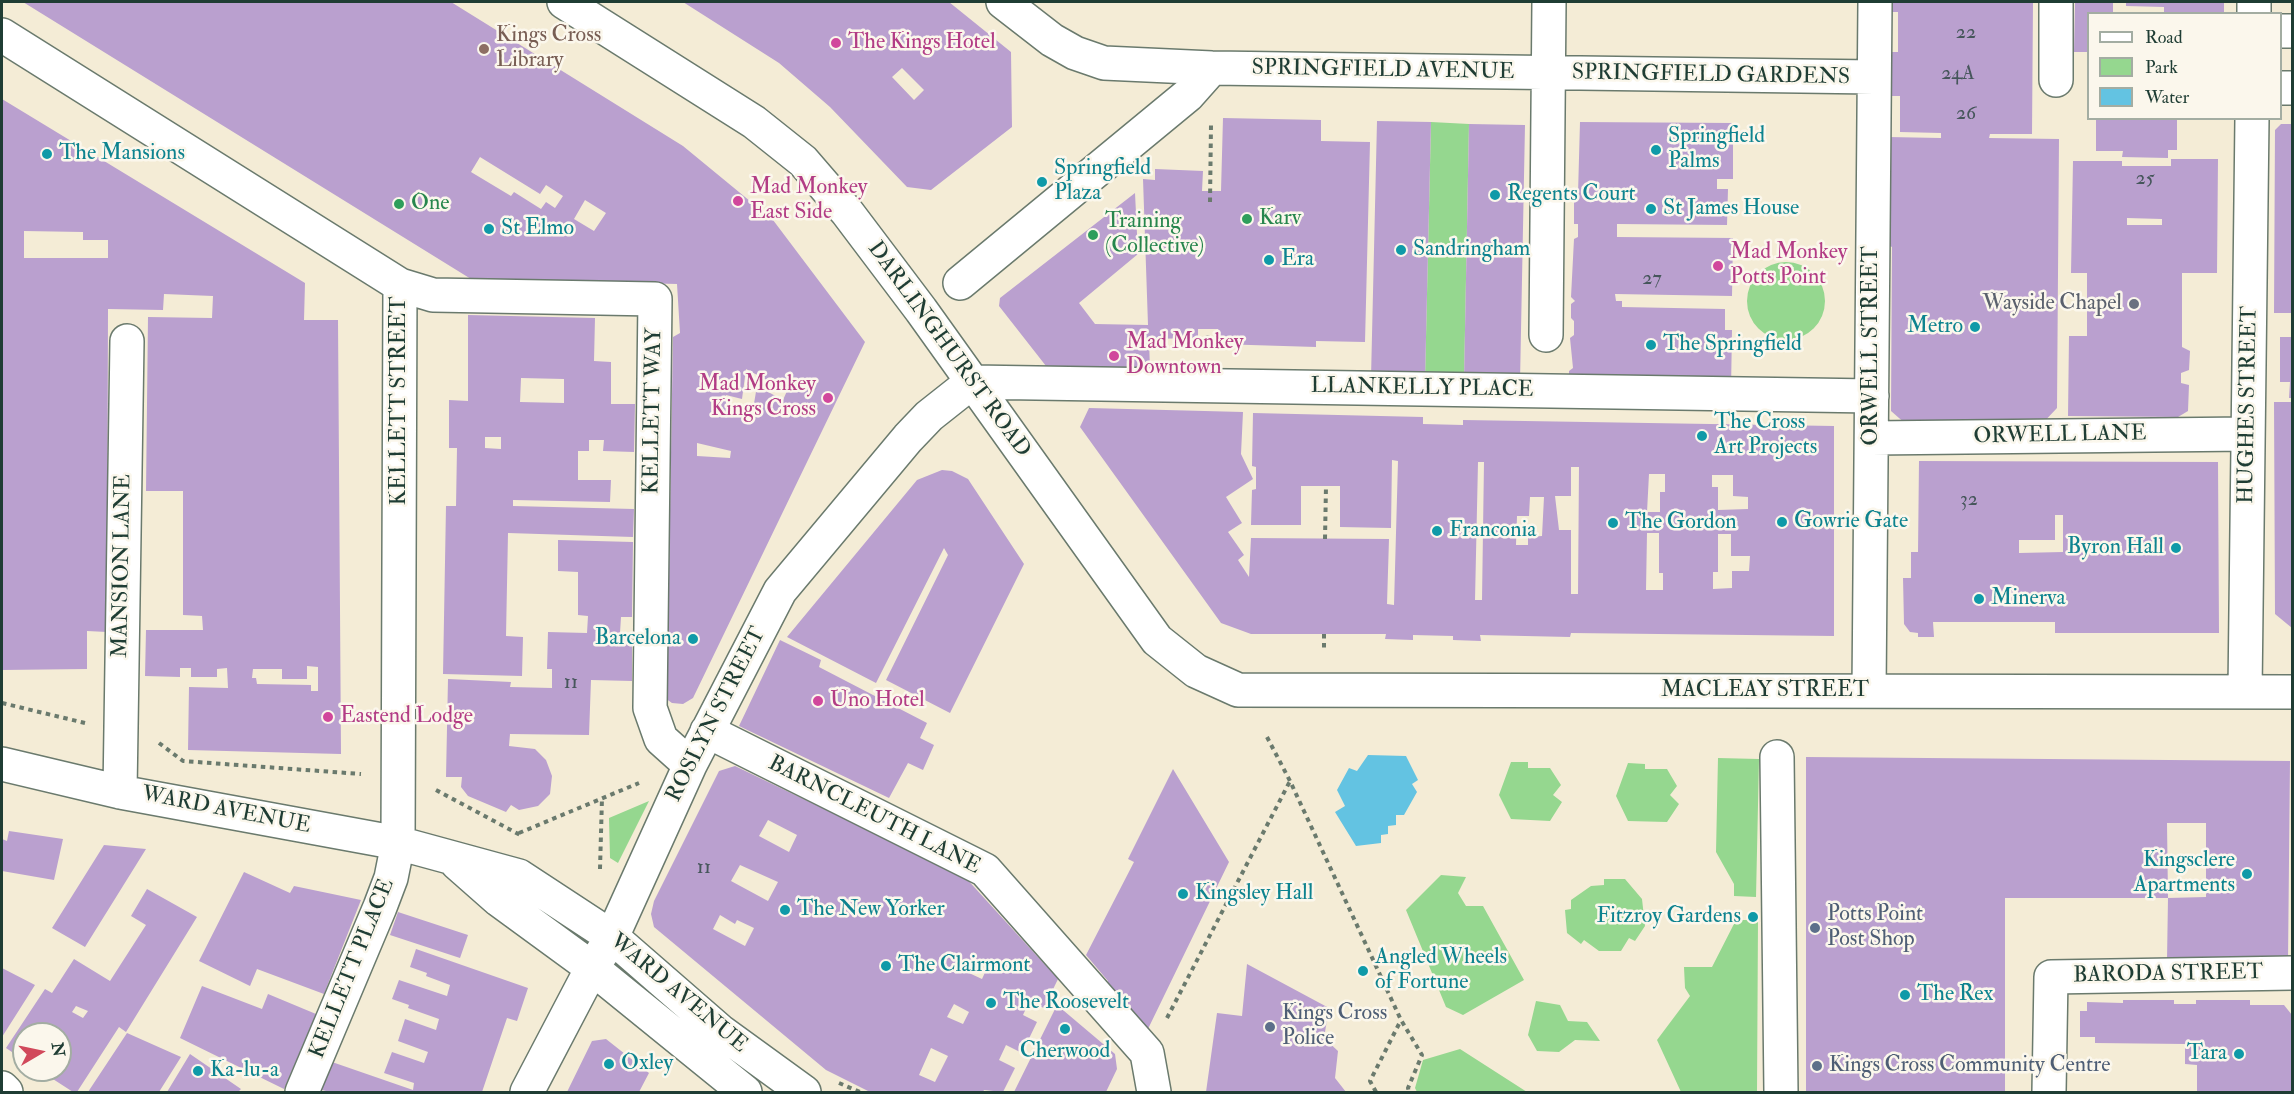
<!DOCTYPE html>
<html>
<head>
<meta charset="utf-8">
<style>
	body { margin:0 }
	#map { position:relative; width:2294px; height:1094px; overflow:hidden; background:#f4ecd6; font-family:"IM FELL Double Pica",serif }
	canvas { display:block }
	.frame { position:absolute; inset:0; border:3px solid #1f3d34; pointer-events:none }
	.legend { position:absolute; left:2087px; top:12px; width:195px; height:108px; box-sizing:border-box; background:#fbf7ec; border:2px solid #a3ada2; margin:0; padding:8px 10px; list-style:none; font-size:18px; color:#1f3d34 }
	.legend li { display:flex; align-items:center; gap:12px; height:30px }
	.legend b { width:30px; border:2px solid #a3ada2 }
	.north { position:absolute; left:12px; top:1022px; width:60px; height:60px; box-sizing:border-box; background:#fbf7ec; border:2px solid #a3ada2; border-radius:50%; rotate:81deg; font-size:16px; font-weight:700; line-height:24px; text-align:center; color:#1f3d34 }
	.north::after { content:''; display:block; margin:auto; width:21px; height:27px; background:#d1495b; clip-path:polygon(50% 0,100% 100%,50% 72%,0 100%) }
</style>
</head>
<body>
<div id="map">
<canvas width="2294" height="1094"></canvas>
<div class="frame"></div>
<ul class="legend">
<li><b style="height:8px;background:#fff"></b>Road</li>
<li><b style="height:16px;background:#95d78f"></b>Park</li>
<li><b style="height:16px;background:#63c3e2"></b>Water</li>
</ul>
<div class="north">N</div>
</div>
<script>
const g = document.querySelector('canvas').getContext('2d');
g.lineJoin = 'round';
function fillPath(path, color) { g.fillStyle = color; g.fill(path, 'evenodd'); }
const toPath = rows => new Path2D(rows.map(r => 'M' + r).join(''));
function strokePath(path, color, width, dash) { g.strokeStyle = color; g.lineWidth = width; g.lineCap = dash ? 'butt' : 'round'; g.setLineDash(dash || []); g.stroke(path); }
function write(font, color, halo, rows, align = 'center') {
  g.font = font + ' "IM FELL Double Pica",serif'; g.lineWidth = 5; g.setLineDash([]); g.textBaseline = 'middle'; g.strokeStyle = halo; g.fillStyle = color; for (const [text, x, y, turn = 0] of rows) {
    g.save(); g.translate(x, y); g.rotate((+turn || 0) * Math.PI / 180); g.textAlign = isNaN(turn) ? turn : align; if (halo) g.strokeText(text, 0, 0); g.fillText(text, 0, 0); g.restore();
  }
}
fillPath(toPath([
	[1431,122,1469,124,1464,381,1425,380],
	'1747 301a39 39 0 1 1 78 0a39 39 0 1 1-78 0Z',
	[1718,758,1759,759,1756,897,1734,896,1734,884,1716,852],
	[1511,762,1528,762,1528,768,1550,768,1561,785,1553,795,1562,802,1550,821,1511,819,1499,795],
	[1628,763,1645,764,1645,769,1667,769,1677,786,1670,795,1679,804,1667,822,1628,821,1616,796],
	[649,801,618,863,610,858,609,818],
	[1441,875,1466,877,1458,893,1466,906,1483,906,1524,980,1463,1015,1446,1007,1406,910],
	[1604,879,1625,879,1642,899,1645,926,1635,941,1629,938,1621,951,1599,951,1584,940,1581,944,1567,933,1565,910,1571,909,1571,900,1591,886,1604,885],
	[1736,920,1758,920,1757,1092,1681,1092,1657,1040,1690,996,1685,988,1684,967,1712,967],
	[1536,1001,1560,1005,1568,1021,1587,1022,1600,1041,1575,1040,1559,1052,1537,1051,1528,1035],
	[1460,1049,1527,1092,1417,1092,1415,1088,1423,1060]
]), '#95d78f');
fillPath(toPath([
	[1368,755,1406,756,1418,780,1412,784,1417,792,1404,815,1396,815,1396,825,1388,826,1388,834,1381,835,1381,843,1356,846,1335,812,1345,806,1337,790,1349,768,1357,771]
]), '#63c3e2');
fillPath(toPath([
	[23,2,451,2,683,146,773,220,865,342,693,698,683,704,672,703,662,696,661,690,669,569,673,337,680,333,677,284,471,279],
	[480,157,540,194,546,185,563,196,555,208,546,202,541,209,514,192,511,196,471,172],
	[585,200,606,213,594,231,574,219],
	[746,369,787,391,783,400,757,386,751,421,743,417,743,414,726,412,726,395,742,399],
	[697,443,731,451,730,458,697,456],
	[683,2,949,2,1011,52,1012,127,931,190,907,187,830,107,779,63],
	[902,68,924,90,914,100,892,77],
	[1889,2,2033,2,2032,134,1990,134,1989,138,2059,139,2057,408,2040,426,1907,425,1891,411,1892,247,1888,245,1888,137,1941,138,1941,133,1900,132,1900,96,1883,96,1884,52,1898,52,1898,12,1889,12],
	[2075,2,2113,2,2113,14,2088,14,2088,52,2074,52],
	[2126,2,2224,2,2224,12,2164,14,2164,7,2126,6],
	[2,99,305,283,304,320,338,320,341,754,188,750,189,687,228,688,227,668,217,669,217,677,191,677,191,668,180,668,180,677,145,676,146,630,203,630,202,616,183,615,183,491,146,491,148,317,212,318,213,296,164,294,163,310,108,309,107,632,87,631,87,669,2,670],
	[24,231,83,232,83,240,108,240,108,258,24,258],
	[307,666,318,667,318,691,311,691,311,685,257,684,256,678,252,678,253,669,282,669,282,679,307,679],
	[1223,118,1321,120,1321,141,1370,142,1365,342,1316,341,1316,347,1218,344,1218,329,1198,329,1198,338,1149,339,1150,371,1046,366,999,306,1000,298,1135,193,1138,254,1079,303,1095,324,1148,325,1143,179,1155,180,1155,169,1203,171,1202,191,1221,191],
	[2096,118,2177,118,2177,150,2168,150,2168,158,2122,157,2123,151,2096,151],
	[1377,121,1431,122,1425,380,1371,378],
	[1580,122,1733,123,1733,179,1717,179,1717,189,1728,189,1727,225,1617,224,1617,237,1733,238,1732,296,1615,294,1616,301,1622,301,1622,307,1725,309,1725,330,1732,330,1731,390,1569,383,1569,371,1573,368,1570,338,1574,335,1574,321,1571,318,1571,304,1575,301,1571,297,1574,239,1578,237,1578,224,1574,224,1574,194,1578,194],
	[1469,124,1525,125,1520,382,1464,381],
	[2281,124,2292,124,2292,313,2274,313,2275,130],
	[2171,159,2218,159,2217,273,2182,273,2182,347,2190,351,2189,370,2181,373,2181,383,2189,385,2188,411,2178,417,2068,416,2069,336,2087,336,2087,273,2071,273,2073,161,2122,161,2122,166,2171,166],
	[2127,218,2162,219,2162,225,2127,225],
	[468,315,595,318,594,361,611,362,611,404,635,404,634,452,603,451,604,440,589,440,589,451,578,451,578,480,611,480,610,502,513,500,513,506,634,509,633,537,508,533,506,636,523,637,522,676,443,674,446,506,456,506,457,448,449,448,449,400,468,401],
	[521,378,564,379,564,403,520,402],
	[485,437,501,437,501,449,485,448],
	[2280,337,2292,337,2292,398,2289,398,2290,382,2280,382],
	[2274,402,2292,402,2292,628,2275,614],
	[1089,408,1243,412,1241,454,1253,479,1226,497,1242,523,1228,532,1244,555,1238,560,1249,577,1251,538,1389,539,1387,604,1394,605,1398,461,1392,460,1391,528,1340,527,1340,486,1301,486,1301,525,1251,525,1252,490,1256,489,1256,467,1252,466,1253,413,1423,417,1423,424,1463,425,1463,420,1834,426,1834,636,1571,633,1570,637,1480,635,1481,641,1453,640,1453,636,1413,635,1413,640,1385,639,1386,634,1251,634,1221,623,1080,427],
	[1478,462,1484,462,1482,600,1475,600],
	[1571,467,1579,467,1578,594,1571,594,1571,530,1559,530,1555,496,1571,496],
	[1649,474,1665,474,1665,492,1660,492,1660,512,1647,512],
	[1712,475,1733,475,1733,496,1748,497,1748,509,1718,510,1718,487,1712,487],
	[1530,497,1544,497,1542,536,1528,537,1528,545,1516,545,1517,516,1529,516],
	[1647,533,1659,533,1659,573,1663,573,1663,590,1646,590],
	[1718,534,1731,534,1731,556,1750,556,1749,571,1732,571,1732,588,1713,589,1713,572,1718,572],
	[1919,461,2218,462,2219,633,2055,633,2055,622,1933,622,1934,637,1918,637,1918,633,1910,632,1904,624,1903,578,1911,578,1911,552,1918,552],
	[2055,515,2063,515,2063,552,2019,553,2019,540,2055,540],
	[942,470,952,471,968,479,1024,564,950,713,886,680,948,555,944,548,876,683,787,637,917,480],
	[558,540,633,542,632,617,621,617,620,633,632,633,632,681,591,680,589,735,510,734,509,746,535,749,546,760,552,776,550,794,538,806,519,810,511,805,506,812,468,796,461,787,462,777,446,777,448,679,511,682,510,687,552,688,552,669,547,669,548,632,587,633,588,616,578,615,578,572,558,571],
	[780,640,821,660,819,667,927,723,920,738,934,745,923,770,908,763,889,798,739,726],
	[1806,757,2290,761,2288,961,2167,960,2168,898,2206,897,2206,823,2167,823,2168,898,2005,898,2005,1092,1806,1092],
	[735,766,965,877,1058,979,1044,1008,1029,1002,1023,1015,1037,1022,1022,1053,1006,1045,999,1060,1015,1068,1003,1092,984,1090,983,1092,870,1092,826,1070,654,927,651,914,654,901,719,771],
	[768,820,797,835,789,852,759,836],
	[740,865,778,882,768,901,731,881],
	[720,915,735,924,737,920,754,928,745,946,713,929],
	[976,959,988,966,982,979,969,973],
	[954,1004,969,1012,963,1024,947,1017],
	[931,1048,948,1056,935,1082,919,1075],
	[1173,769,1229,862,1147,1031,1106,986,1108,981,1086,955,1134,862,1128,859],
	[9,831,63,839,54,880,2,871,2,839,7,841],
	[104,845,146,849,85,947,52,928],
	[244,872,290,893,294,886,361,900,324,994,257,969,250,986,199,961],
	[147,889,197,917,126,1032,119,1027,77,1092,73,1092,39,1070,60,1070,60,1034,24,1034,24,1060,6,1048,45,989,52,993,74,959,110,981,146,925,131,916],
	[76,1006,88,1011,83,1018,72,1012],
	[398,912,468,935,460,958,390,935],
	[416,949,528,988,517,1021,507,1018,482,1092,330,1092,322,1090,332,1062,413,1090,414,1083,384,1073,392,1052,424,1063,428,1052,398,1041,405,1019,436,1030,439,1019,408,1008,409,1005,392,999,399,980,447,996,450,985,426,976,427,973,410,967],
	[1247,964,1329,1008,1324,1038,1338,1051,1335,1078,1346,1092,1206,1092,1217,1013,1242,1016],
	[2,968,35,985,2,1037],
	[202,986,262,1009,268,994,316,1014,284,1089,180,1038],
	[2123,1000,2174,1000,2174,1004,2196,1004,2196,1000,2250,1000,2250,1005,2284,1005,2292,1015,2291,1092,2197,1092,2197,1065,2185,1064,2185,1044,2095,1043,2095,1037,2080,1037,2080,1011,2087,1011,2087,1002,2123,1003],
	[1057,1005,1115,1054,1117,1069,1106,1092,1014,1092],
	[127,1033,181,1057,159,1092,88,1092],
	[606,1039,649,1073,639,1092,567,1092,592,1041],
	[190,1054,241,1089,238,1092,167,1092]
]), '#baa0cf');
const minor = toPath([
	[564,2,754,122,803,161,847,212,921,310,1157,640,1196,671,1238,690,2292,692],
	[1003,2,1052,40,1075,53,1104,63,1212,68,1874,77],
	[2254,14,2254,2],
	[2280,31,2292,31],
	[2,35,400,285,398,843,391,878,380,907,302,1092],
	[2056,80,2056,2],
	[2280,88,2292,88],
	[960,283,1188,95,1212,68],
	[400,285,433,295,655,299,650,708,661,739,690,765],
	[1546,335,1549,2],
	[972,382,1872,396],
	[1872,438,2248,434],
	[1869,691,1875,2],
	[2245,691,2252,118],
	[707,731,985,870,1147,1053,1154,1092],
	[1777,757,1781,1092],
	[2,764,120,792,398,843,519,876,612,937,720,1031,804,1092],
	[120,792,127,341],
	[457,863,499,900,592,968,745,1092],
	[2,1088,6,1092],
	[527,1092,592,968,612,937,690,765,780,591,908,438,929,416,972,382],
	[2049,1092,2051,977,2292,973]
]);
strokePath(minor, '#6a7a6d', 36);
strokePath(toPath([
	[1210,202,1211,125],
	[1207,349,1208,332],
	[1325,539,1326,486],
	[1324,634,1324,648],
	[2,703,85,723],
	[1267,737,1290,781,1401,1020,1422,1055,1408,1088,1409,1092],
	[159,743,183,761,361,774],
	[436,790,522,836],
	[519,833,639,783],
	[600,869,602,798],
	[1167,1018,1290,781],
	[839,1083,860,1092],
	[1376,1092,1370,1081,1401,1020]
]), '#6a7a6d', 4, [4.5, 4.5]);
strokePath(minor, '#fff', 33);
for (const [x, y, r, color] of [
	[836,43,6,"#d1479c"],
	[484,49,6,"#8d6e63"],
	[1656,150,6,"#0f9aa8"],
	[47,154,6,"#0f9aa8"],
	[1042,182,6,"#0f9aa8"],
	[1495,195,6,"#0f9aa8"],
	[738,201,6,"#d1479c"],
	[399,204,6,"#2e9e5b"],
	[1651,209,6,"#0f9aa8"],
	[1247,219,6,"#2e9e5b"],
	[489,229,6,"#0f9aa8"],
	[1093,235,6,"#2e9e5b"],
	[1401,250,6,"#0f9aa8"],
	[1269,260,6,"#0f9aa8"],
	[1718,266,6,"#d1479c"],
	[2134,304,6,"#6b7280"],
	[1975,327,6,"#0f9aa8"],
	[1651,345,6,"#0f9aa8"],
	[1114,356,6,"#d1479c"],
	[828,398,6,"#d1479c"],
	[1702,436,6,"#0f9aa8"],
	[1782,522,6,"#0f9aa8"],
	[1613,523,6,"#0f9aa8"],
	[1437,531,6,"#0f9aa8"],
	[2176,548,6,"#0f9aa8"],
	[1979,599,6,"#0f9aa8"],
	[693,639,6,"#0f9aa8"],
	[818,701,6,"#d1479c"],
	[328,717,6,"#d1479c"],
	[2247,874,6,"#0f9aa8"],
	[1183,894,6,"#0f9aa8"],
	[785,910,6,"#0f9aa8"],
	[1753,917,6,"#0f9aa8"],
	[1815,928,6,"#5c6f8a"],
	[886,966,6,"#0f9aa8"],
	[1363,971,6,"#0f9aa8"],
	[1905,995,6,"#0f9aa8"],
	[991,1003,6,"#0f9aa8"],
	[1270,1027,6,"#5c6f8a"],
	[1065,1029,6,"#0f9aa8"],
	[2239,1054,6,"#0f9aa8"],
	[609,1064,6,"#0f9aa8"],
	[1817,1066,6,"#5c6f8a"],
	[198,1071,6,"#0f9aa8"]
]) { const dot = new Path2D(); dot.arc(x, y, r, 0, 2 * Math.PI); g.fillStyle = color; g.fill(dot); strokePath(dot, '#fbf7ec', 2); }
write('20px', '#46565b', null, [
	["22",1966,34],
	["24A",1958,75],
	["26",1966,115],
	["25",2145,180],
	["27",1652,280],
	["32",1969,501],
	["11",571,684],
	["11",704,869]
]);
write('22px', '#785e54', '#fbf7ec', [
	["Kings Cross",496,36],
	["Library",496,61]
], 'left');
write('22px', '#b23c85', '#fbf7ec', [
	["The Kings Hotel",848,43],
	["Mad Monkey",750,188],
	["East Side",750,213],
	["Mad Monkey",1730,253],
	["Potts Point",1730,278],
	["Mad Monkey",1126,343],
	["Downtown",1126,368],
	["Mad Monkey",816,385,"right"],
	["Kings Cross",816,410,"right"],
	["Uno Hotel",830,701],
	["Eastend Lodge",340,717]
], 'left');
write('22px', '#1f3d34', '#fbf7ec', [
	["SPRINGFIELD AVENUE",1383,71,1],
	["SPRINGFIELD GARDENS",1711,76,1],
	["ORWELL STREET",1872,346,-90],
	["DARLINGHURST ROAD",948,350,54],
	["LLANKELLY PLACE",1422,389,1],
	["KELLETT STREET",400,401,-90],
	["HUGHES STREET",2249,405,-89],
	["KELLETT WAY",654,411,-89],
	["ORWELL LANE",2060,436,-1],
	["MANSION LANE",123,566,-89],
	["MACLEAY STREET",1765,691],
	["ROSLYN STREET",717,715,-63],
	["WARD AVENUE",226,811,11],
	["BARNCLEUTH LANE",874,816,27],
	["KELLETT PLACE",353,969,-68],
	["BARODA STREET",2168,975,-1],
	["WARD AVENUE",678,994,40]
]);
write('22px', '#0d838f', '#fbf7ec', [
	["Springfield",1668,137],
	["Palms",1668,162],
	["The Mansions",59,154],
	["Springfield",1054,169],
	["Plaza",1054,194],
	["Regents Court",1507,195],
	["St James House",1663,209],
	["St Elmo",501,229],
	["Sandringham",1413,250],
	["Era",1281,260],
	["Metro",1963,327,"right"],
	["The Springfield",1663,345],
	["The Cross",1714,423],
	["Art Projects",1714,448],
	["Gowrie Gate",1794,522],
	["The Gordon",1625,523],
	["Franconia",1449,531],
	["Byron Hall",2164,548,"right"],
	["Minerva",1991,599],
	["Barcelona",681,639,"right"],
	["Kingsclere",2235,861,"right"],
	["Apartments",2235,886,"right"],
	["Kingsley Hall",1195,894],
	["The New Yorker",797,910],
	["Fitzroy Gardens",1741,917,"right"],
	["Angled Wheels",1375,958],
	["of Fortune",1375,983],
	["The Clairmont",898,966],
	["The Rex",1917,995],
	["The Roosevelt",1003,1003],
	["Cherwood",1065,1052,"center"],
	["Tara",2227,1054,"right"],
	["Oxley",621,1064],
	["Ka-lu-a",210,1071]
], 'left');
write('22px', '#27864d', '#fbf7ec', [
	["One",411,204],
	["Karv",1259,219],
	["Training",1105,222],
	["(Collective)",1105,247]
], 'left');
write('22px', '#5b616d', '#fbf7ec', [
	["Wayside Chapel",2122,304]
], 'right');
write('22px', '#4e5e75', '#fbf7ec', [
	["Potts Point",1827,915],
	["Post Shop",1827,940],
	["Kings Cross",1282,1014],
	["Police",1282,1039],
	["Kings Cross Community Centre",1829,1066]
], 'left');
</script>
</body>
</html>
